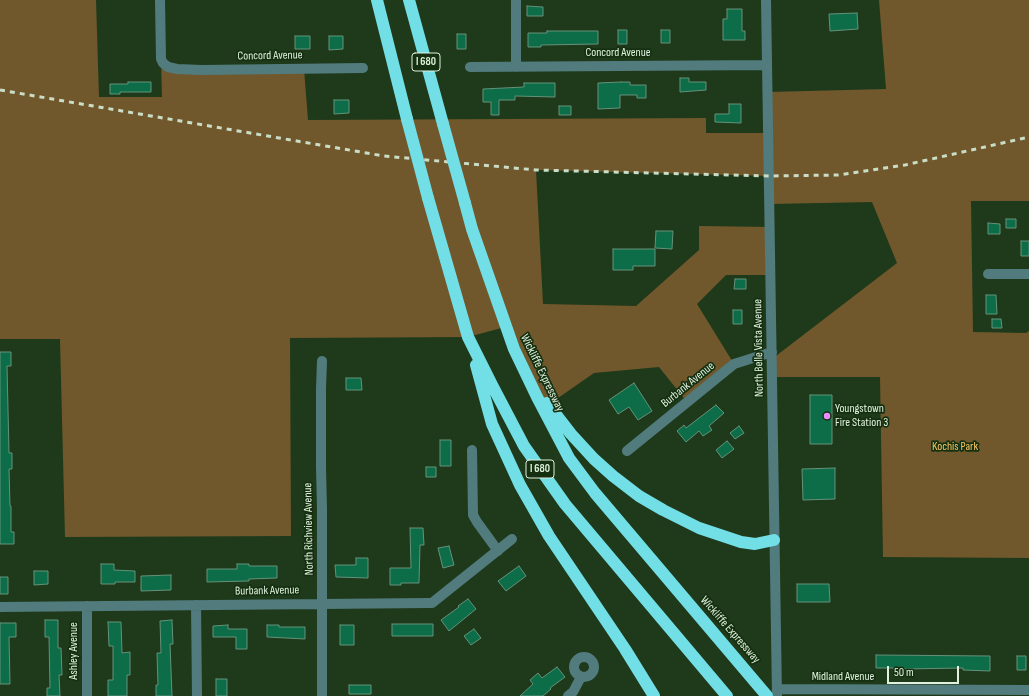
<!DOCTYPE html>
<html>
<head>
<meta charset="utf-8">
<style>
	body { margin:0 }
	#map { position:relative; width:1029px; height:696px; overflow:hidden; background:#1f3a1b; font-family:"Sofia Sans Condensed",sans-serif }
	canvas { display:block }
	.scale { position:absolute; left:887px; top:666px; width:72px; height:18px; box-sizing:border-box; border:2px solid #e0f1dd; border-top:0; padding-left:5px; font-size:12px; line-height:14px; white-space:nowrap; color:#e0f1dd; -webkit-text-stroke:3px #153011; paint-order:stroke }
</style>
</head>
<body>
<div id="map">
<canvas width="1029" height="696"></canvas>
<div class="scale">50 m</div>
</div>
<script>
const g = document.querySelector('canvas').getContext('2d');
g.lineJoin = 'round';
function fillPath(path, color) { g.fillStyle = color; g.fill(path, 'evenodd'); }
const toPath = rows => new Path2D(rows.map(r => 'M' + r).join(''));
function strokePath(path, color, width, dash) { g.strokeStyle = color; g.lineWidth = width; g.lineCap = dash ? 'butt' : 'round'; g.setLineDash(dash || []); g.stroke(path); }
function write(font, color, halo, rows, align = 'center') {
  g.font = font + ' "Sofia Sans Condensed",sans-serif'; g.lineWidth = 3.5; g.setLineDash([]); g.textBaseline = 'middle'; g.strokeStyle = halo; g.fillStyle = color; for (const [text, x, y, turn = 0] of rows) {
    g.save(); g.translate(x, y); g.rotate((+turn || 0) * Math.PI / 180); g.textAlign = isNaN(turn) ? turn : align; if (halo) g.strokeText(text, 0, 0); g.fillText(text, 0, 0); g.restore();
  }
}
fillPath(toPath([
	[0,0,96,0,99,97,162,97,161,59,165,65,304,69,308,120,706,118,706,133,768,133,768,92,886,89,879,0,1029,0,1029,201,971,201,973,332,1026,333,1029,331,1029,558,883,557,880,377,772,377,772,359,897,263,872,202,770,204,769,176,536,170,543,304,636,306,699,250,699,226,770,227,771,275,726,275,697,304,734,364,687,402,659,367,594,373,548,405,528,379,505,327,468,337,290,338,291,536,65,537,60,339,0,339]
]), '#70582c');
const building = toPath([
	[527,6,543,7,543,16,527,16,527,6],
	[727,9,742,9,742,31,745,31,745,40,723,40,723,19,727,19,727,9],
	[857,13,858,29,830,31,829,14,857,13],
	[618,30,627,30,627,44,618,44,618,30],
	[661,30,670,30,670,43,661,43,661,30],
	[547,31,598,31,598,44,541,45,541,47,528,47,528,33,547,33,547,31],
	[457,34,466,34,466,49,457,49,457,34],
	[295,36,310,36,310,49,295,49,295,36],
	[329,36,343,36,343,49,329,50,329,36],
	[680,78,689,78,689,82,706,82,706,90,680,92,680,78],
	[128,82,151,82,151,92,120,92,120,94,110,94,110,84,128,84,128,82],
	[621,82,630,82,630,85,646,85,646,98,637,98,637,95,620,95,620,108,598,109,598,83,621,82],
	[524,83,555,83,555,97,515,96,515,100,499,100,499,115,491,115,491,102,483,102,483,89,524,87,524,83],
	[334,100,349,100,349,113,334,114,334,100],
	[729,104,741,104,741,123,715,122,715,114,729,114,729,104],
	[559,106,571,106,571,115,559,115,559,106],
	[1006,219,1016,219,1016,228,1006,228,1006,219],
	[988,223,1000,224,1000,234,988,234,988,223],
	[656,231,673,231,672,249,655,248,656,231],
	[1021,241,1029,241,1029,256,1021,256,1021,241],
	[613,249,655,249,655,266,633,266,633,270,613,270,613,249],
	[735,279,746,279,746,289,734,289,735,279],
	[986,295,996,295,997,314,986,314,986,295],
	[733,310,742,310,742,324,733,324,733,310],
	[992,319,1001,319,1002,328,992,328,992,319],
	[0,352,11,352,11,366,7,366,9,453,12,453,12,469,9,469,10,506,11,506,11,532,14,532,14,544,0,544,0,352],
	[346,378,361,378,362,390,346,390,346,378],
	[634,383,652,411,638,420,629,407,618,414,609,400,634,383],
	[810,395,832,395,832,444,810,444,810,395],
	[716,405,724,413,709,426,712,430,703,436,699,431,686,442,677,431,684,425,686,428,716,405],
	[739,426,744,433,735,439,730,433,739,426],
	[440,440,451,440,451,466,440,466,440,440],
	[727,441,734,449,722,458,716,450,727,441],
	[426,467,436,467,436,477,426,477,426,467],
	[835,468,835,499,803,500,802,469,835,468],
	[410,528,423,528,424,545,420,545,419,583,401,583,401,585,390,585,390,568,411,568,410,528],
	[449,546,454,565,443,568,438,548,449,546],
	[356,558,368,558,368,578,336,577,335,565,356,565,356,558],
	[101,564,114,564,114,570,135,571,135,582,115,582,115,584,101,584,101,564],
	[237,564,249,564,249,566,277,566,277,578,249,579,249,581,207,582,207,569,237,569,237,564],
	[519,566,526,576,506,591,498,581,519,566],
	[34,571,48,571,48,584,34,585,34,571],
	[171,575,171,590,141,591,141,576,171,575],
	[0,577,8,577,8,594,0,594,0,577],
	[797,584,829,584,830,602,797,602,797,584],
	[468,599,476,609,449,631,441,620,459,607,458,606,468,599],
	[45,620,58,620,58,648,61,648,62,675,59,675,60,696,47,696,47,688,50,688,49,637,45,637,45,620],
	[172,620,173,644,170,644,172,696,156,696,156,685,158,685,157,653,161,653,160,621,172,620],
	[108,622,121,622,122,653,130,652,130,675,127,675,127,696,108,696,108,680,113,680,113,646,109,646,108,622],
	[0,623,16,623,16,637,9,637,10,684,0,684,0,623],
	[392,624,433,624,433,636,392,636,392,624],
	[228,625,228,629,247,629,247,649,236,649,236,637,213,637,213,626,228,625],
	[267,625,279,625,279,627,305,627,305,639,267,637,267,625],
	[340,625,354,625,354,645,340,645,340,625],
	[474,629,481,638,471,645,464,636,474,629],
	[876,655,990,656,990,671,963,670,963,668,903,669,903,670,894,670,894,668,876,668,876,655],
	[1017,656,1026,656,1026,670,1017,670,1017,656],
	[557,667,565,677,550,688,551,689,543,696,520,696,533,684,530,680,538,673,542,678,557,667],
	[216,679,227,679,227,696,216,696,216,679],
	[349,685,371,685,371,694,349,694,349,685]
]);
fillPath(building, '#0e6d49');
strokePath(building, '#64927a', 1);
strokePath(toPath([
	[160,0,161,59,163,63,168,67,177,69,202,70,363,68],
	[766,0,777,696],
	[470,67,767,65],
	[516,67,516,0],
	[988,274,1029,274],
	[322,361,321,389,321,468,322,508,322,696],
	[472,450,473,515,477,522,498,551],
	[627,451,734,364,772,352],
	[196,605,197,696],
	[87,606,87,696],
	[0,607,428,603,432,603,512,539],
	'574 667a10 10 0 1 1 20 0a10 10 0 1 1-20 0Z',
	[777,689,1029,690],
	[568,696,573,692,581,677]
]), '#527b7e', 10);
strokePath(toPath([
	[377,0,407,119],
	[409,0,443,124],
	[428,198,468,337,492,385,524,446,565,504,727,696],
	[465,203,472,229,514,349,537,397,569,458,595,493,767,696],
	[476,365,492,424,520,485,549,536,625,649,654,696],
	[547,403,571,434,594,459,613,476,639,496,663,510,699,528,741,542,755,544,774,540]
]), '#72dfe6', 12);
strokePath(toPath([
	[0,90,384,156,536,170,769,176,838,175,905,165,1029,137]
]), '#caddc7', 3, [5, 5]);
strokePath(toPath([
	[407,119,428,198],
	[443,124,465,203]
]), '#72dfe6', 12);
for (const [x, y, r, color] of [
	[827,416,4,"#eb8dfc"]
]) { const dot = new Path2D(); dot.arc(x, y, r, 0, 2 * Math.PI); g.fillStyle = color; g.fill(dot); strokePath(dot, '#153011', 1.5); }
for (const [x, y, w] of [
	[426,62,28],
	[540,469,28]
]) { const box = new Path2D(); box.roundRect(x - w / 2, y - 9, w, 18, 3); g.fillStyle = '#153011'; g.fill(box); strokePath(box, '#e0f1dd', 1); }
write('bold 11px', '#e0f1dd', null, [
	["I 680",426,62],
	["I 680",540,469]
]);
write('12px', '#e0f1dd', '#153011', [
	["Concord Avenue",618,53],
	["Concord Avenue",270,56,-1],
	["North Belle Vista Avenue",759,348,-91],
	["Wickliffe Expressway",542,373,64],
	["Burbank Avenue",688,385,-39],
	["North Richview Avenue",309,529,-91],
	["Burbank Avenue",267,591,-1],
	["Wickliffe Expressway",730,630,49],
	["Ashley Avenue",74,651,-90],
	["Midland Avenue",843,677]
]);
write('12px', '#e0f1dd', '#153011', [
	["Youngstown",835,409],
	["Fire Station 3",835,423]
], 'left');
write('12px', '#fbc663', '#153011', [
	["Kochis Park",955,447]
]);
</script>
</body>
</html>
